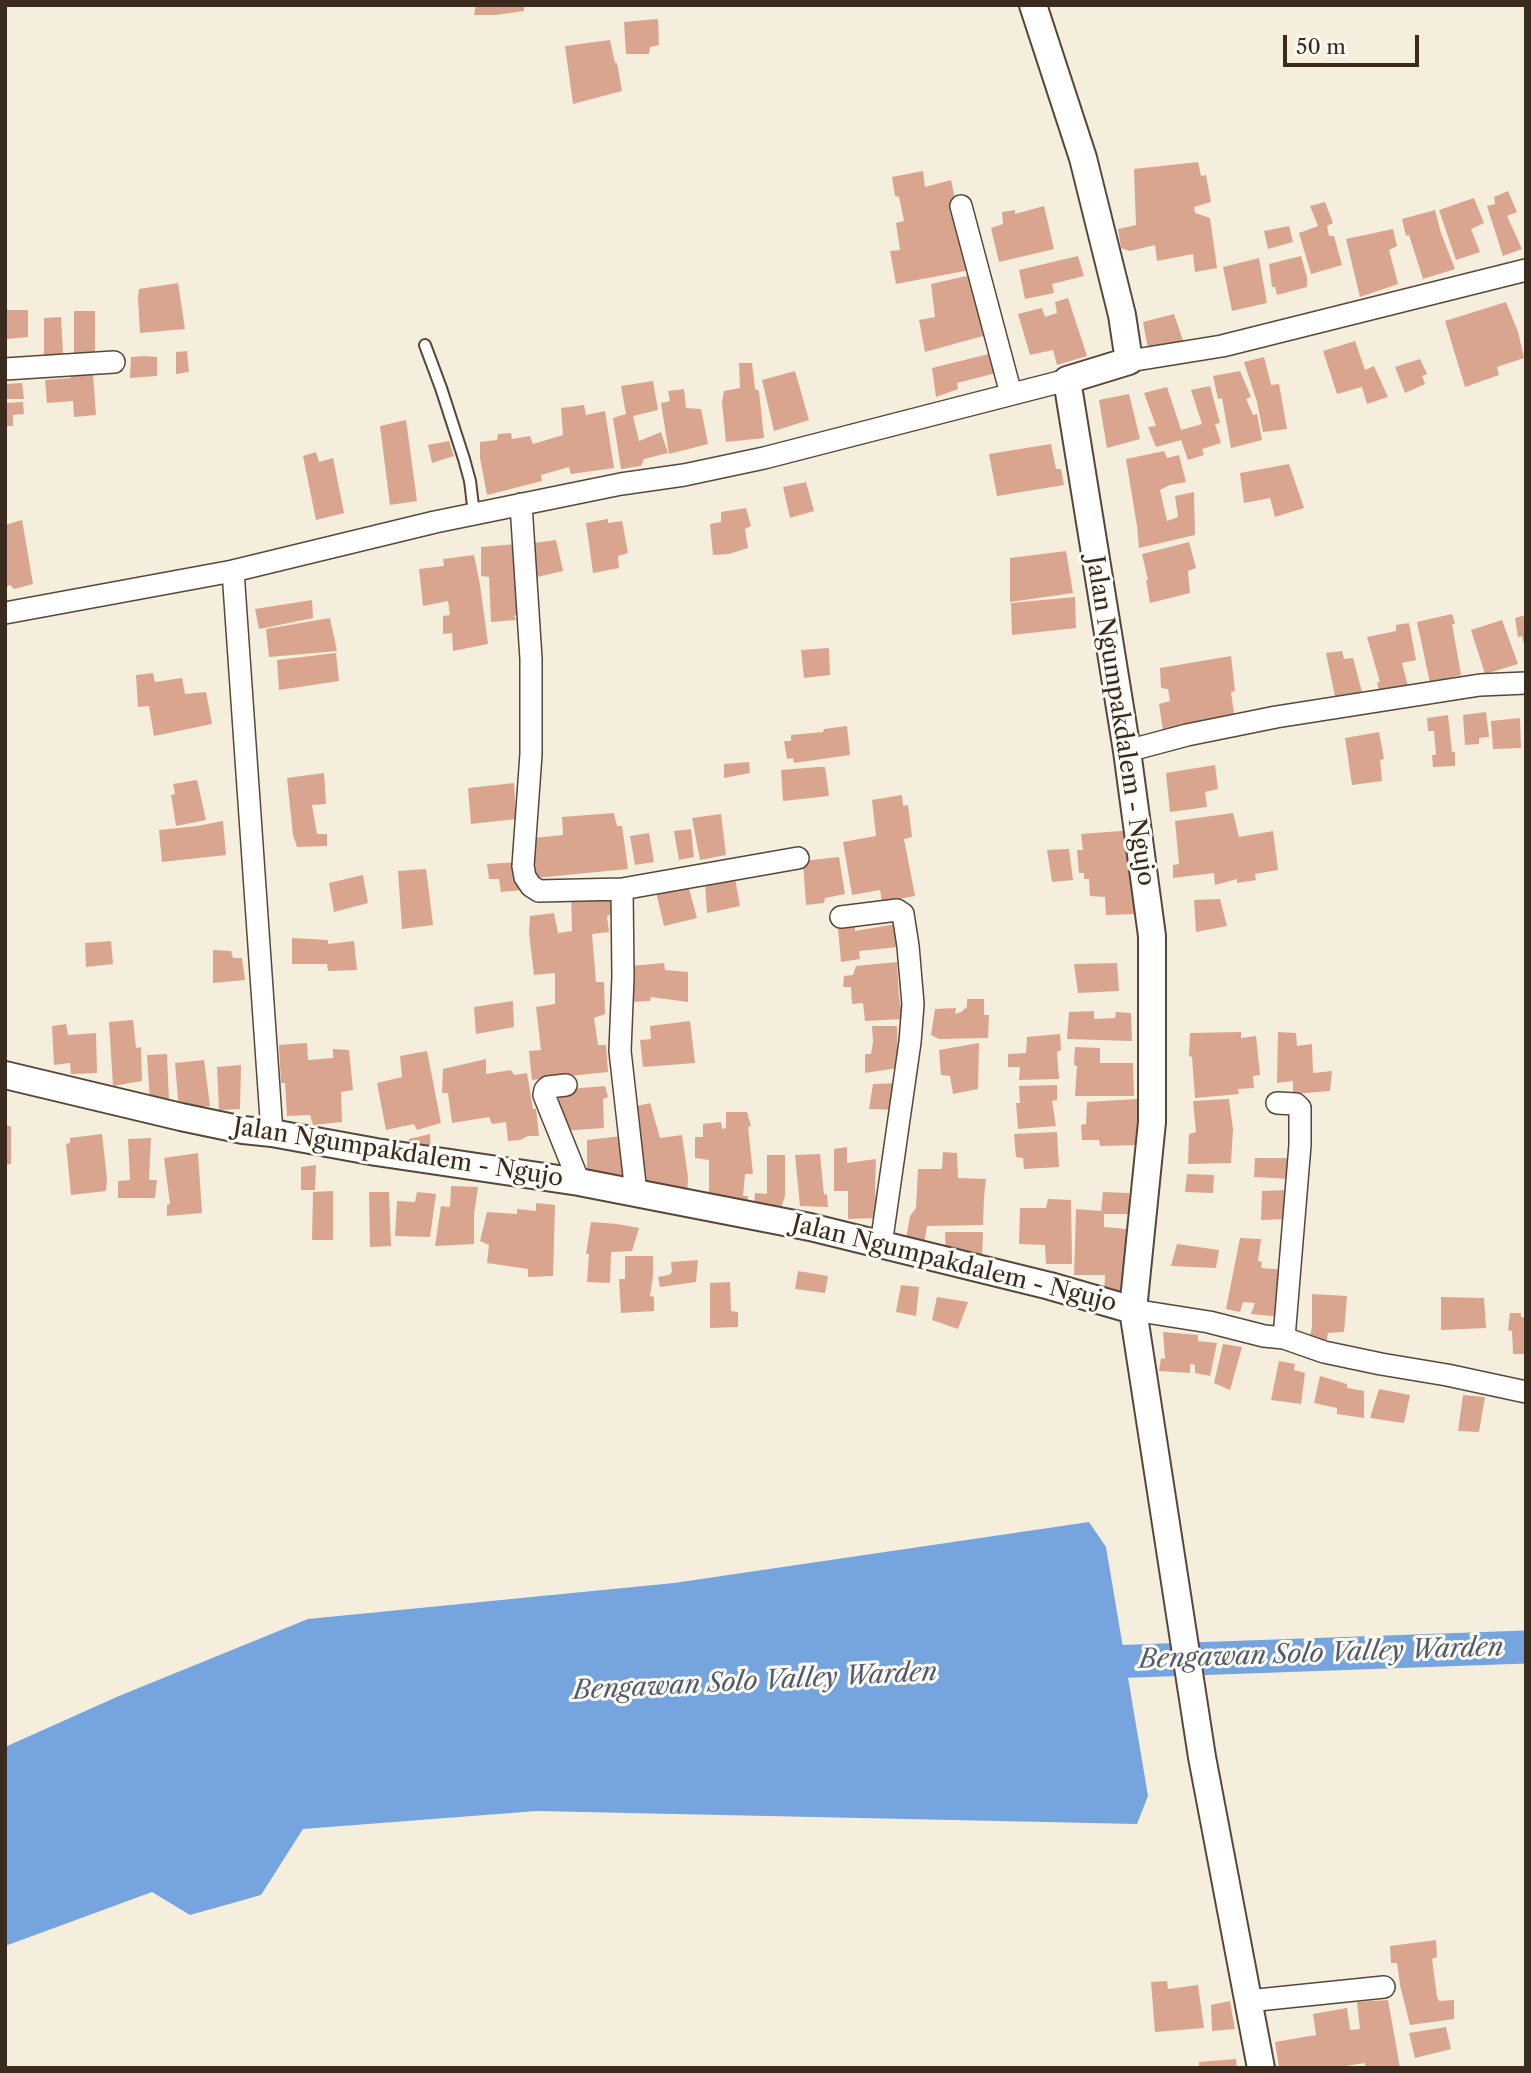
<!DOCTYPE html>
<html>
<head>
<meta charset="utf-8">
<style>
	body { margin:0 }
	#map { position:relative; width:1531px; height:2073px; overflow:hidden; background:#f6eedc; font-family:"Libre Caslon Text",serif }
	canvas { display:block }
	.frame { position:absolute; inset:0; border:7px solid #3b2a1e; pointer-events:none }
	.scale { position:absolute; left:1283px; top:35px; width:136px; height:32px; box-sizing:border-box; border:4px solid #3b2a1e; border-top:0; padding-left:9px; font-size:21px; line-height:24px; white-space:nowrap; color:#3b2a1e; -webkit-text-stroke:5px #fdfcf7; paint-order:stroke }
</style>
</head>
<body>
<div id="map">
<canvas width="1531" height="2073"></canvas>
<div class="frame"></div>
<div class="scale">50 m</div>
</div>
<script>
const g = document.querySelector('canvas').getContext('2d');
g.lineJoin = 'round';
function fillPath(path, color) { g.fillStyle = color; g.fill(path, 'evenodd'); }
const toPath = rows => new Path2D(rows.map(r => 'M' + r).join(''));
function strokePath(path, color, width, dash) { g.strokeStyle = color; g.lineWidth = width; g.lineCap = dash ? 'butt' : 'round'; g.setLineDash(dash || []); g.stroke(path); }
function write(font, color, halo, rows, align = 'center') {
  g.font = font + ' "Libre Caslon Text",serif'; g.lineWidth = 6; g.setLineDash([]); g.textBaseline = 'middle'; g.strokeStyle = halo; g.fillStyle = color; for (const [text, x, y, turn = 0] of rows) {
    g.save(); g.translate(x, y); g.rotate((+turn || 0) * Math.PI / 180); g.textAlign = isNaN(turn) ? turn : align; if (halo) g.strokeText(text, 0, 0); g.fillText(text, 0, 0); g.restore();
  }
}
fillPath(toPath([
	[1089,1522,1106,1547,1148,1796,1137,1824,537,1811,303,1829,261,1895,190,1915,152,1892,5,1946,5,1747,119,1696,308,1619,674,1583]
]), '#76a4df');
strokePath(toPath([
	[1080,1663,1526,1647]
]), '#76a4df', 33);
fillPath(toPath([
	[476,5,524,5,524,11,496,15,474,15],
	[658,19,659,45,650,47,649,54,626,54,624,22],
	[610,40,615,63,617,63,622,91,573,104,565,46],
	[1198,162,1201,176,1206,175,1211,202,1194,207,1195,213,1210,218,1217,268,1195,272,1193,254,1157,261,1155,245,1130,251,1121,248,1118,229,1136,225,1134,169],
	[923,171,925,187,951,180,970,270,896,284,890,251,900,250,896,223,904,221,899,197,895,196,892,177],
	[1508,191,1517,212,1507,216,1522,249,1503,256,1487,206,1495,204,1494,197],
	[1474,198,1484,223,1471,229,1480,252,1456,260,1439,210],
	[1325,202,1333,223,1327,226,1329,236,1334,236,1342,265,1311,274,1299,233,1318,226,1310,206],
	[1044,206,1054,249,999,262,991,228,1003,224,1002,212,1015,210,1015,214],
	[1435,210,1441,233,1455,269,1423,279,1409,235,1406,236,1402,219],
	[1289,226,1293,242,1268,249,1264,231],
	[1393,229,1397,246,1389,250,1398,284,1360,297,1346,239],
	[1078,256,1084,276,1052,284,1054,293,1025,299,1019,270],
	[1301,256,1307,277,1307,287,1277,295,1275,287,1272,287,1269,264],
	[1259,258,1267,303,1232,311,1223,267],
	[971,275,990,334,925,352,919,320,935,317,931,284],
	[178,283,185,329,140,333,138,298,139,289],
	[1068,298,1087,356,1057,365,1053,350,1030,355,1018,314,1042,308,1045,317,1057,313,1055,302],
	[1506,302,1518,332,1524,358,1497,367,1499,375,1465,387,1445,321],
	[7,310,28,310,28,337,7,339],
	[74,311,95,311,95,355,74,356],
	[1174,314,1185,346,1149,354,1143,322],
	[61,317,63,354,44,355,44,318],
	[1355,341,1365,370,1374,366,1388,397,1367,404,1362,387,1337,394,1323,351],
	[187,351,189,372,176,374,176,352],
	[997,352,1000,372,957,383,958,389,936,397,932,368],
	[144,356,157,357,157,376,130,378,131,357],
	[1264,357,1271,385,1279,384,1287,429,1263,432,1257,402,1244,362],
	[1420,359,1427,374,1422,376,1425,384,1405,393,1395,367],
	[739,363,752,363,755,389,759,391,764,438,726,442,722,402,724,391,740,388],
	[795,371,809,420,774,431,762,380],
	[1240,371,1251,397,1246,399,1253,415,1257,414,1262,440,1231,448,1222,398,1218,399,1213,376],
	[70,373,93,373,96,415,74,417,73,401,47,403,45,380,71,378],
	[653,381,658,410,633,416,639,441,661,432,668,453,644,459,641,466,621,469,613,418,626,414,621,386],
	[22,383,24,399,5,399,5,384],
	[1210,386,1220,423,1215,424,1221,443,1202,449,1204,455,1188,460,1181,440,1156,447,1148,427,1156,426,1144,393,1167,387,1181,430,1202,424,1191,390],
	[684,389,686,408,701,409,708,444,669,454,661,403,670,401,668,391],
	[1129,394,1140,439,1107,448,1099,400],
	[23,402,24,414,13,415,13,426,5,426,5,403],
	[584,405,586,415,605,411,614,468,571,474,569,467,541,475,542,481,487,495,480,458,480,442,497,440,498,434,511,433,512,439,530,436,533,444,563,435,561,408],
	[406,420,417,501,390,505,380,426],
	[449,441,454,456,432,463,428,445],
	[1051,444,1056,469,1061,469,1064,485,997,496,989,454],
	[1164,451,1167,458,1179,455,1186,482,1170,485,1160,490,1167,521,1178,517,1175,496,1194,492,1195,535,1139,548,1137,526,1126,459],
	[316,452,319,462,333,458,344,513,316,520,303,456],
	[1289,464,1304,508,1275,517,1270,498,1244,503,1240,473],
	[806,482,814,511,790,518,783,487],
	[746,508,751,526,745,529,748,548,729,554,713,555,710,524,721,522,721,512],
	[608,519,608,523,622,521,628,553,618,556,619,568,593,573,586,523],
	[22,520,33,584,14,589,10,585,5,587,5,525],
	[556,540,563,571,537,577,535,563,531,562,533,543],
	[1189,542,1196,568,1188,571,1190,593,1150,603,1146,580,1148,580,1142,554],
	[517,544,521,572,515,573,523,613,514,616,516,620,491,622,489,577,481,576,481,547],
	[1066,551,1073,593,1010,602,1010,558],
	[474,555,480,585,488,644,453,651,452,633,443,634,443,616,450,615,448,601,423,606,419,569,444,566,443,559],
	[1075,597,1076,628,1012,635,1011,603],
	[312,600,313,618,259,629,255,609],
	[1452,614,1455,624,1452,624,1461,675,1430,683,1417,622],
	[1526,615,1526,648,1525,649,1522,636,1518,637,1515,618],
	[330,618,337,651,269,657,266,629],
	[1502,620,1518,664,1485,674,1471,630],
	[1409,623,1416,660,1402,663,1408,686,1379,691,1377,682,1380,682,1367,637,1396,631,1396,625],
	[829,648,830,675,804,678,801,650],
	[1342,651,1344,659,1353,658,1362,692,1342,696,1344,705,1337,706,1326,653],
	[336,653,339,681,279,690,277,660],
	[1231,656,1235,691,1231,692,1235,721,1164,737,1159,704,1170,701,1168,689,1161,688,1160,668],
	[153,673,155,682,182,678,185,694,206,692,212,724,154,736,149,706,138,707,136,675],
	[1486,712,1489,737,1479,738,1479,744,1465,745,1463,715],
	[1448,715,1452,752,1455,752,1455,766,1433,767,1432,755,1436,755,1434,731,1428,731,1427,718],
	[1520,718,1521,748,1493,749,1491,721],
	[847,726,850,755,794,763,793,758,787,759,784,741,791,741,791,735,823,732,824,729],
	[1379,732,1384,759,1380,760,1382,781,1352,785,1345,738],
	[749,762,750,773,724,778,724,764],
	[1215,765,1218,789,1205,792,1207,807,1170,812,1166,773],
	[818,767,825,767,829,796,783,801,781,770],
	[324,773,326,804,312,805,317,834,327,834,327,846,297,847,293,835,287,778],
	[197,780,206,820,176,826,171,795,175,794,173,784],
	[514,783,516,819,471,824,468,788],
	[902,795,903,806,908,805,912,837,904,839,915,896,882,902,880,890,852,895,843,842,876,836,872,800],
	[614,813,617,826,622,826,628,869,535,878,533,838,563,835,562,817],
	[1233,813,1239,837,1273,831,1278,870,1255,874,1256,880,1237,883,1237,879,1215,885,1214,873,1173,878,1173,865,1179,864,1175,821],
	[721,814,726,855,700,860,692,818],
	[223,821,226,855,162,862,159,830,197,826],
	[691,829,694,857,679,860,674,831],
	[1134,830,1137,914,1106,915,1105,897,1090,896,1089,879,1084,879,1084,873,1079,873,1077,850,1083,850,1081,834],
	[649,833,654,862,635,865,630,836],
	[1069,849,1073,880,1052,882,1047,850],
	[839,857,845,894,825,898,824,903,806,905,803,861],
	[519,862,521,890,501,892,499,879,489,879,487,864],
	[426,869,433,925,402,929,398,871],
	[363,875,368,903,334,912,329,883],
	[735,878,740,906,707,913,705,882],
	[687,881,697,918,664,926,655,888],
	[571,896,612,896,612,914,607,916,609,932,592,934,596,982,604,982,605,1014,594,1018,598,1045,606,1045,608,1072,532,1080,529,1051,541,1050,536,1007,555,1004,555,973,534,975,529,933,530,916,554,913,558,933,572,931],
	[1220,899,1227,926,1196,932,1194,900],
	[896,924,898,947,859,951,860,959,841,962,838,928,855,925,855,931],
	[292,938,328,940,328,944,354,941,357,970,328,971,327,964,292,964],
	[111,941,113,964,86,967,85,943],
	[213,950,231,951,233,958,242,958,245,980,213,983],
	[897,962,899,997,903,1019,865,1021,863,1003,852,1004,851,987,843,987,844,976,853,975,856,966],
	[664,963,665,970,688,972,688,1002,651,997,650,1001,631,1002,631,966],
	[1117,963,1119,991,1078,993,1074,964],
	[967,999,984,999,984,1015,989,1015,988,1038,939,1039,931,1035,935,1009,956,1008,955,1014,961,1012,967,1007],
	[513,1001,514,1027,476,1034,474,1007],
	[1094,1011,1094,1019,1115,1018,1116,1012,1131,1013,1132,1041,1067,1039,1069,1012],
	[133,1020,136,1048,141,1047,142,1081,113,1086,109,1022],
	[690,1021,695,1063,643,1067,640,1040,651,1039,650,1026],
	[66,1024,68,1035,96,1033,97,1073,71,1074,70,1063,54,1065,52,1026],
	[872,1026,897,1026,898,1068,865,1073,865,1054,871,1054,873,1042],
	[1241,1032,1241,1038,1256,1036,1260,1075,1253,1076,1254,1088,1238,1089,1239,1094,1195,1098,1192,1057,1189,1056,1190,1033],
	[1278,1032,1296,1033,1297,1046,1312,1044,1313,1073,1332,1071,1330,1091,1293,1094,1293,1081,1277,1083],
	[1060,1034,1061,1050,1057,1052,1059,1079,1019,1080,1020,1067,1008,1067,1008,1054,1026,1053,1027,1037],
	[307,1043,308,1060,333,1058,333,1049,349,1050,353,1090,341,1092,342,1122,313,1125,310,1115,287,1116,285,1083,281,1083,279,1045],
	[979,1043,978,1089,953,1094,950,1076,941,1075,939,1050],
	[1075,1047,1100,1048,1100,1063,1133,1063,1134,1096,1075,1096,1077,1066,1074,1065],
	[427,1051,441,1123,417,1130,414,1124,386,1130,377,1083,402,1077,400,1056],
	[167,1054,169,1101,150,1102,147,1055],
	[486,1059,486,1074,511,1070,514,1075,527,1073,533,1109,536,1109,539,1136,528,1136,520,1140,508,1141,506,1122,492,1124,489,1117,452,1123,448,1093,442,1093,443,1069],
	[204,1060,210,1106,179,1110,175,1063],
	[241,1065,240,1109,219,1110,217,1067],
	[900,1083,899,1110,869,1109,873,1084],
	[1057,1085,1057,1100,1052,1101,1056,1126,1018,1129,1016,1103,1020,1103,1019,1086],
	[605,1086,608,1097,603,1099,604,1128,560,1131,558,1090],
	[1137,1099,1139,1145,1100,1146,1099,1140,1082,1140,1081,1125,1086,1124,1087,1102],
	[1229,1099,1233,1129,1231,1163,1188,1164,1189,1134,1196,1132,1193,1101],
	[650,1103,660,1138,682,1135,688,1177,687,1202,640,1185,633,1107],
	[726,1112,747,1112,751,1126,748,1127,753,1174,745,1174,743,1196,748,1196,746,1211,723,1208,723,1196,709,1194,709,1160,695,1158,695,1137,703,1137,703,1124,721,1122,722,1129,726,1128],
	[5,1126,11,1126,11,1164,5,1165],
	[1057,1132,1059,1167,1024,1169,1023,1158,1016,1157,1014,1134],
	[102,1134,107,1179,106,1191,71,1195,66,1144,70,1143,70,1138],
	[430,1134,431,1154,411,1158,409,1139],
	[622,1136,624,1185,587,1185,587,1140],
	[151,1138,149,1180,157,1180,155,1198,118,1198,118,1181,130,1180,128,1139],
	[847,1147,847,1163,876,1159,875,1188,877,1218,848,1219,848,1191,834,1191,834,1149],
	[943,1152,957,1153,958,1178,986,1179,984,1197,983,1225,927,1226,923,1252,904,1251,910,1216,916,1208,918,1169,942,1169],
	[198,1153,202,1213,167,1216,167,1205,170,1204,164,1158],
	[820,1154,824,1195,827,1194,828,1207,800,1206,795,1155],
	[767,1155,785,1155,785,1196,780,1211,754,1208,755,1193,767,1194],
	[1255,1158,1293,1158,1291,1179,1254,1177],
	[316,1165,315,1190,301,1190,301,1167],
	[1187,1174,1214,1175,1213,1193,1185,1192],
	[451,1186,478,1187,474,1214,474,1244,435,1246,441,1206,450,1207],
	[1289,1190,1289,1219,1261,1220,1262,1191],
	[333,1191,333,1240,312,1240,313,1192],
	[369,1192,389,1192,391,1246,370,1247],
	[417,1192,436,1194,430,1237,395,1236,397,1201,415,1202],
	[1103,1192,1129,1193,1130,1214,1104,1214,1104,1227,1126,1229,1124,1296,1104,1295,1105,1275,1074,1275,1076,1209,1101,1211],
	[1048,1199,1071,1200,1072,1264,1046,1264,1045,1245,1019,1244,1020,1208,1046,1208],
	[536,1203,555,1205,553,1276,528,1277,528,1269,487,1263,489,1245,480,1241,487,1212,517,1214,517,1209,536,1211],
	[591,1222,617,1224,639,1228,632,1251,611,1252,610,1283,587,1282,589,1254,586,1254],
	[945,1232,983,1232,982,1260,946,1259],
	[1240,1238,1261,1239,1258,1261,1262,1262,1261,1268,1288,1270,1282,1317,1251,1314,1255,1303,1243,1302,1240,1312,1226,1309],
	[1177,1244,1219,1250,1216,1268,1171,1266],
	[625,1256,653,1256,653,1276,650,1296,654,1297,654,1311,621,1313,619,1279,625,1279],
	[698,1260,696,1282,660,1287,658,1277,669,1275,672,1272,671,1262],
	[798,1271,828,1276,825,1293,795,1289],
	[730,1282,731,1311,738,1312,738,1327,710,1328,710,1283],
	[901,1285,919,1287,916,1316,896,1312],
	[1312,1294,1347,1296,1344,1332,1328,1333,1326,1343,1309,1340,1312,1327],
	[937,1297,968,1302,958,1329,932,1320],
	[1441,1297,1484,1298,1486,1328,1441,1330],
	[1510,1313,1521,1313,1521,1317,1526,1318,1526,1354,1513,1354,1512,1331,1508,1330],
	[1163,1332,1198,1335,1198,1341,1217,1343,1210,1376,1195,1373,1195,1365,1190,1364,1190,1373,1159,1371,1161,1358,1165,1359],
	[1223,1344,1242,1347,1230,1390,1214,1383],
	[1279,1361,1295,1364,1294,1370,1305,1373,1301,1404,1271,1400],
	[1320,1376,1347,1384,1347,1388,1364,1391,1364,1418,1337,1414,1337,1408,1314,1403],
	[1379,1389,1410,1395,1404,1423,1370,1418],
	[1463,1395,1485,1397,1479,1432,1458,1431],
	[1436,1940,1437,1957,1432,1959,1437,1997,1439,2001,1454,2000,1454,2019,1410,2025,1400,1985,1397,1963,1391,1963,1390,1946],
	[1167,1981,1168,1989,1198,1985,1204,2028,1155,2032,1151,1982],
	[1388,2000,1400,2068,1365,2068,1365,2063,1333,2068,1279,2068,1275,2042,1316,2035,1313,2014,1347,2008,1350,2030,1360,2029,1357,2002],
	[1230,2001,1235,2029,1212,2031,1211,2005],
	[1446,2027,1451,2049,1415,2058,1409,2033],
	[1236,2059,1237,2068,1199,2068,1199,2062]
]), '#daa58e');
const service = toPath([
	[425,345,441,388,464,459,470,481,474,514]
]);
const minor = toPath([
	[961,206,1011,394],
	[1129,361,1222,346,1526,270],
	[5,369,114,362],
	[521,504,531,659,531,754,523,866,525,877,531,886,539,891,622,889,623,977,620,1051,636,1193],
	[233,571,272,1133],
	[5,613,233,571,435,522,621,484,684,475,764,458,1067,380],
	[1127,751,1187,735,1276,717,1480,685,1526,683],
	[622,889,798,858],
	[841,917,897,910,903,914,908,946,913,1004,910,1042,881,1245],
	[566,1085,548,1087,545,1090,544,1095,579,1182],
	[1277,1103,1296,1104,1300,1108,1300,1145,1284,1338],
	[1133,1310,1209,1322,1264,1336,1284,1338,1324,1352,1381,1364,1447,1375,1526,1392],
	[1248,2001,1384,1987]
]);
const tertiary = toPath([
	[1033,5,1083,158,1122,315,1129,361,1067,380,1127,751,1152,936,1152,1122,1133,1310,1202,1757,1261,2068],
	[5,1075,181,1117,243,1130,272,1133,376,1152,579,1182,810,1227,1050,1286,1133,1310]
]);
strokePath(service, '#57473a', 14);
strokePath(minor, '#57473a', 24);
strokePath(tertiary, '#57473a', 30);
strokePath(service, '#fff', 10);
strokePath(minor, '#fff', 21);
strokePath(tertiary, '#fff', 26);
write('24px', '#3b2a1e', '#fdfcf7', [
	["Jalan Ngumpakdalem - Ngujo",1120,721,81],
	["Jalan Ngumpakdalem - Ngujo",398,1153,9],
	["Jalan Ngumpakdalem - Ngujo",954,1264,14]
]);
write('italic 26px', '#535b6b', '#fdfcf7', [
	["Bengawan Solo Valley Warden",1321,1654,-2],
	["Bengawan Solo Valley Warden",755,1682,-3]
]);
</script>
</body>
</html>
